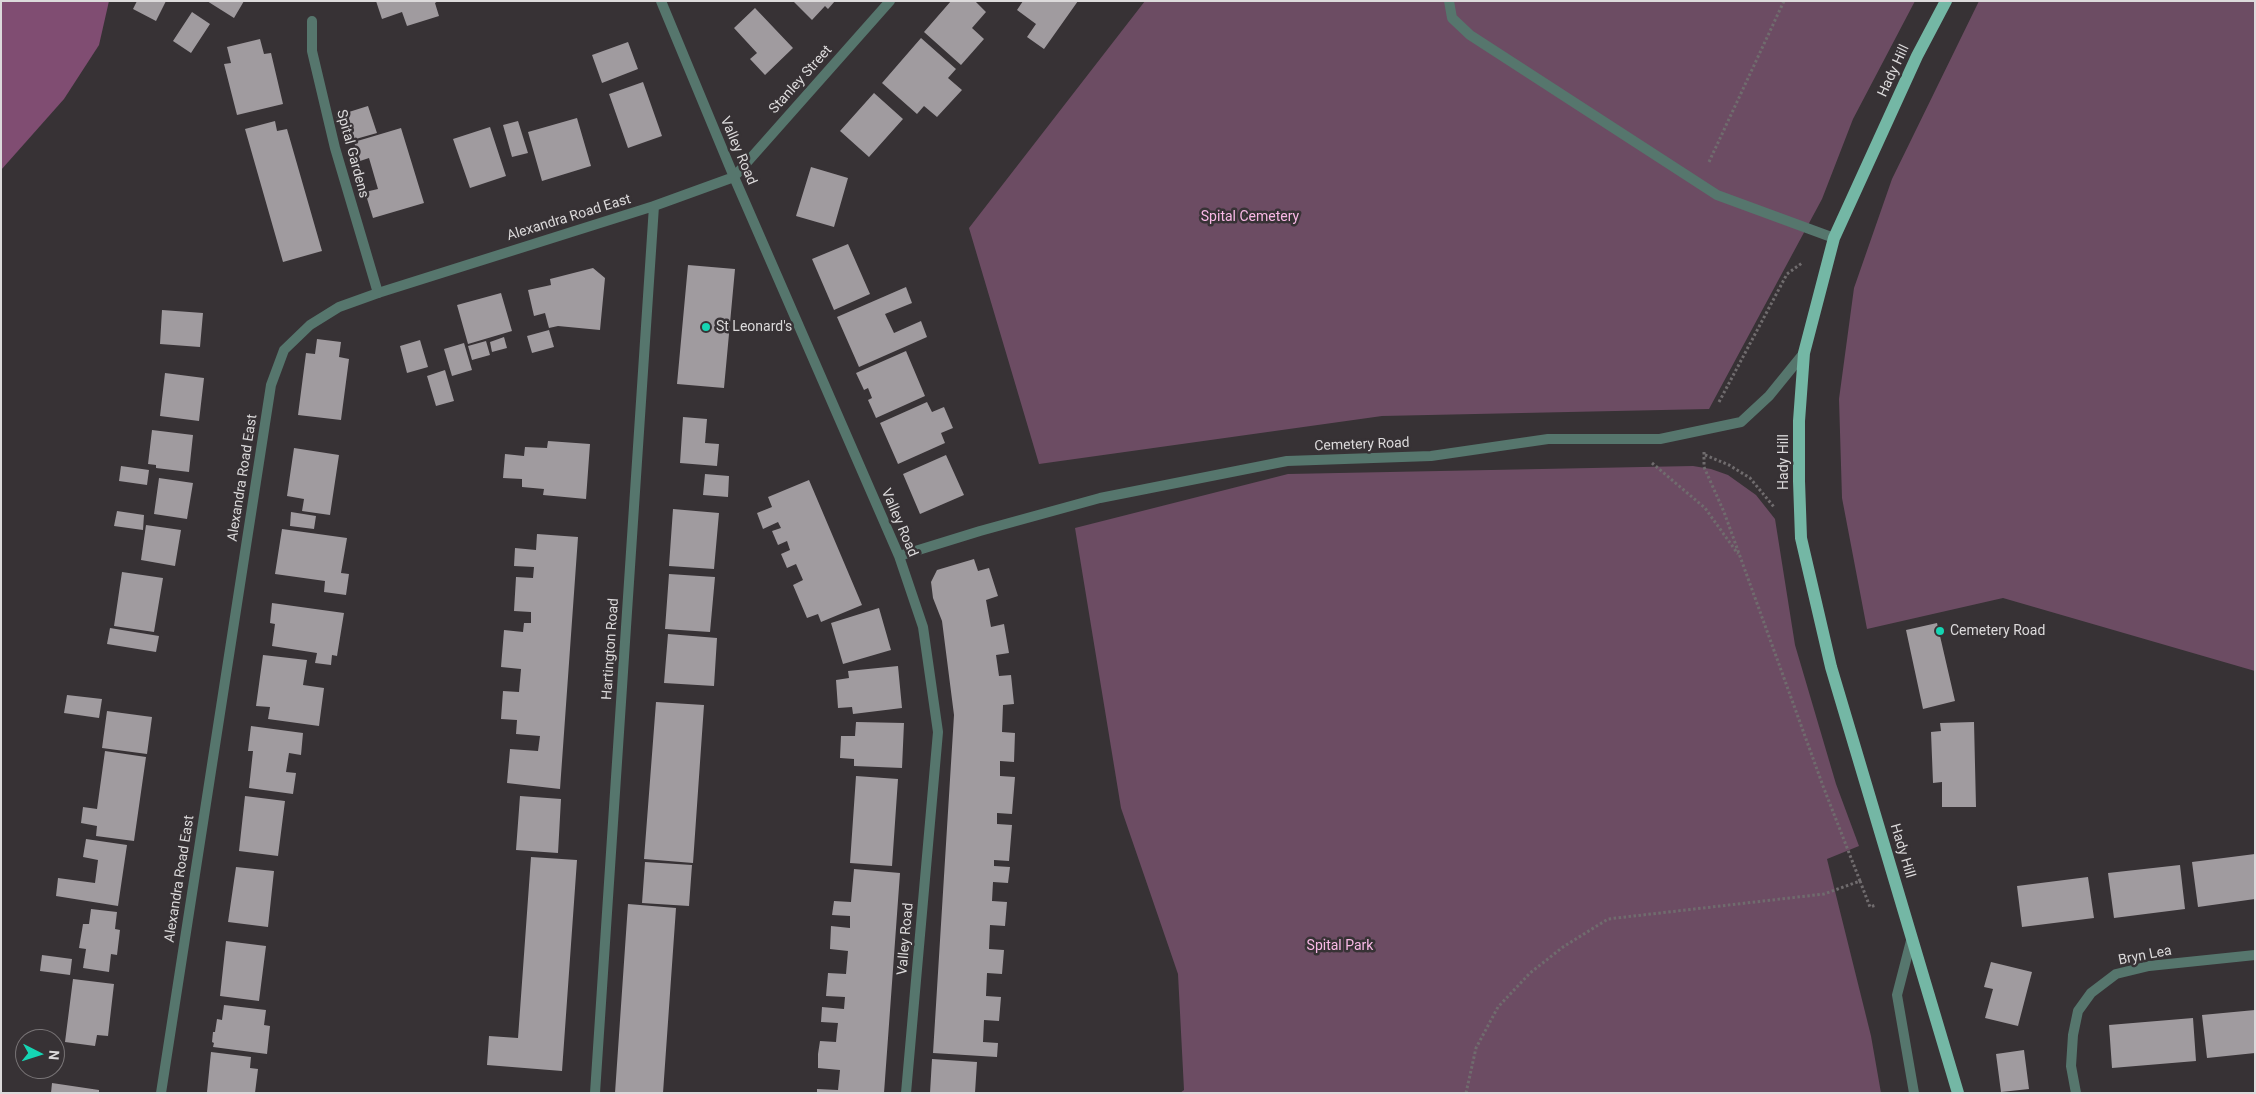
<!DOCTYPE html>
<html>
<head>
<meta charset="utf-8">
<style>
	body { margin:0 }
	#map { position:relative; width:2256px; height:1094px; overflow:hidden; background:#373235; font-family:Roboto,sans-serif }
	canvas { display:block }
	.frame { position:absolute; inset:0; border:2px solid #dcdadb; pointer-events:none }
	.north { position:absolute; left:15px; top:1029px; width:50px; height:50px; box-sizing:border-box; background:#373235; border:1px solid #797577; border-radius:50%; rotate:95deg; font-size:14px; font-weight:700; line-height:20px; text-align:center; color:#dcdadb }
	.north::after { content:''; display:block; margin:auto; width:18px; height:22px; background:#15d5b3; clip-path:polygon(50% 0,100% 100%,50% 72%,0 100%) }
</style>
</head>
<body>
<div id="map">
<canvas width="2256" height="1094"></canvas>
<div class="frame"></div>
<div class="north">N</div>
</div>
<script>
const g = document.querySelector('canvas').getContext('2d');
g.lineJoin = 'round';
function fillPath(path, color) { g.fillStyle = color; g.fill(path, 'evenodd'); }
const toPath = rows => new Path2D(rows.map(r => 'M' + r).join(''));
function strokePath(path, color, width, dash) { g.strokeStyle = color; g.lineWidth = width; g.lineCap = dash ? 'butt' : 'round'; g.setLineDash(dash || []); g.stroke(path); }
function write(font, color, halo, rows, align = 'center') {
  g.font = font + ' Roboto,sans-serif'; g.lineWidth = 5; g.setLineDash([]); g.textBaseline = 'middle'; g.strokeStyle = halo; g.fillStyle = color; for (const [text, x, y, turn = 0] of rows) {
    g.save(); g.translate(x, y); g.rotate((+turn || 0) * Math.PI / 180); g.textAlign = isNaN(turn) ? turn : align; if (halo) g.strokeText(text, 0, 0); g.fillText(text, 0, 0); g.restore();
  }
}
fillPath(toPath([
	[1145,1,1915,1,1853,119,1822,199,1709,409,1382,416,1039,464,969,228],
	[1979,1,2255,1,2255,671,2003,598,1867,629,1842,498,1839,399,1854,288,1892,179],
	[1693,466,1711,469,1728,475,1756,495,1775,519,1795,645,1836,784,1859,846,1827,859,1871,1036,1881,1093,1180,1093,1184,1090,1178,974,1121,808,1075,528,1288,474]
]), '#6c4c63');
fillPath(toPath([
	[1,1,109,1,99,45,64,99,1,170]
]), '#804d72');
fillPath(toPath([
	[137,1,166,1,156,21,133,9],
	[207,1,244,1,234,18],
	[376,1,438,1,435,3,439,16,407,26,402,12,382,19],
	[793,1,835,1,828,9,825,6,812,20],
	[951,1,975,1,986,12,972,28,984,39,961,65,924,32],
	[1023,1,1078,1,1044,49,1027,37,1036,24,1017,10],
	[755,8,793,48,765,75,750,59,757,53,734,28],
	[192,12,210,24,191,53,173,41],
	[921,38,956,69,948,78,962,90,937,117,924,106,917,114,882,83],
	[260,39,264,54,271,53,283,104,237,115,224,64,231,63,227,47],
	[628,42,638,69,602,83,592,55],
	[643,82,662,136,628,148,609,94],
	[874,93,903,119,869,157,840,131],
	[368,106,377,133,345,142,336,116],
	[577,118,591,166,542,181,528,132],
	[275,121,277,131,287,129,322,251,283,262,245,129],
	[518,121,528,153,512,157,503,125],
	[490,127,506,176,470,188,453,139],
	[401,128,424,203,373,218,365,192,378,189,369,158,360,161,354,142],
	[811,167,848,178,834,227,796,216],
	[848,244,870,294,834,310,812,259],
	[688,265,735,269,724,388,677,384],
	[593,268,605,278,600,330,558,326,549,328,545,313,534,316,528,290,551,285,550,279],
	[906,287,912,303,885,314,894,333,921,321,927,337,859,367,837,317],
	[501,293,512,331,468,344,457,305],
	[162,310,203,313,200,347,160,344],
	[549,330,554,347,532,353,527,336],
	[504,337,507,348,492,352,490,342],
	[317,339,341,342,339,357,349,359,341,420,298,415,306,353,315,354],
	[420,340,428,367,407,373,400,346],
	[486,341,490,355,472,360,468,346],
	[464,343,472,370,452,376,444,349],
	[906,351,925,396,876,418,868,400,872,398,868,388,864,390,856,373],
	[445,370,454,401,436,406,427,376],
	[165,373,204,378,199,421,160,416],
	[927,402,932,412,944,407,953,428,941,433,945,443,898,464,880,423],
	[683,417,707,419,705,443,719,444,717,466,680,463],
	[152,430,193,435,189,472,156,468,156,465,148,464],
	[548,441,590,444,586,499,543,495,544,489,522,487,522,479,503,478,505,454,524,456,525,447,547,448],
	[294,448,339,455,330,515,302,511,304,499,287,496],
	[946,455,964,495,920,514,903,474],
	[121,466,149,470,147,485,119,481],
	[705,474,729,476,728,497,703,495],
	[159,478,193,483,187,519,154,514],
	[809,480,862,605,821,622,818,614,807,618,793,585,803,580,796,564,787,568,781,554,790,550,787,541,778,545,772,531,781,528,778,522,763,529,757,513,772,507,768,497],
	[673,509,719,513,714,569,669,566],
	[117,511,144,515,143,530,114,526],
	[291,512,316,516,314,529,290,526],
	[146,525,181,530,175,566,141,560],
	[282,529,347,538,341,573,349,574,346,595,324,592,325,581,275,574],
	[537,534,578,537,560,789,507,783,510,749,538,751,540,736,516,734,517,720,501,719,503,691,519,692,521,669,501,667,504,630,523,632,524,623,531,623,531,612,514,611,516,577,533,578,534,567,514,566,515,548,536,550],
	[974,559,978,571,989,568,998,596,986,600,991,627,1004,624,1009,653,996,655,999,676,1011,675,1014,704,1003,705,1002,732,1015,733,1014,762,1000,761,1000,776,1015,777,1012,814,997,813,997,824,1012,825,1009,861,994,860,994,866,1010,867,1008,883,993,882,992,901,1007,902,1005,926,990,925,989,949,1004,950,1002,974,987,973,986,996,1001,997,999,1021,984,1020,983,1042,998,1043,997,1057,933,1053,954,715,942,621,933,598,931,582,937,570],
	[122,572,163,578,154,632,114,626],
	[669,574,715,577,710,632,665,629],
	[272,603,344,613,337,656,332,655,331,665,315,663,317,653,272,646,275,624,270,623],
	[879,608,891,650,843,664,831,623],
	[1937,623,1955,701,1923,709,1906,630],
	[110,628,159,636,156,652,107,644],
	[668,634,717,638,714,686,664,683],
	[263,655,307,660,303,685,324,688,319,726,268,719,270,707,256,706],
	[898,666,902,708,853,714,852,707,838,708,836,680,849,678,848,671],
	[67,695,102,699,99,718,64,713],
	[656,702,704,705,693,863,644,859],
	[107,711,152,717,147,754,102,748],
	[856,722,904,723,902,768,854,766,854,759,840,758,841,736,855,736],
	[1974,722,1976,807,1942,807,1942,782,1933,783,1931,732,1941,731,1940,723],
	[251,726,303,733,301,755,289,753,286,772,296,773,293,794,249,788,253,751,248,751],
	[105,751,146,757,134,841,96,836,97,826,81,823,83,807,97,809],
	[856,776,898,779,892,866,850,863],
	[245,796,285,801,278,856,239,851],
	[520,796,561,799,558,853,516,850],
	[86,839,127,845,118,906,56,896,58,878,95,883,98,860,83,857],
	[2255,854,2255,899,2198,907,2192,862],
	[531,857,577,860,562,1071,487,1065,489,1036,518,1038],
	[645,862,692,865,689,906,642,903],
	[2180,865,2185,909,2114,918,2108,873],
	[236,867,274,871,268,927,228,922],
	[854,869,900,873,884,1093,817,1093,817,1089,838,1090,840,1070,818,1068,818,1054,820,1041,836,1042,837,1031,838,1023,821,1022,822,1007,844,1009,845,997,826,996,828,973,846,974,848,951,830,949,831,926,850,928,850,916,832,915,834,901,851,902],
	[2088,877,2094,918,2022,927,2017,886],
	[628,904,676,908,663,1093,615,1093],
	[91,909,117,912,115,929,120,930,117,955,111,954,109,972,83,968,86,949,79,948,83,924,89,924],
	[226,941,266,946,259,1001,220,996],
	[42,955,72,959,70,975,40,971],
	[1991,962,2032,972,2018,1026,1985,1018,1993,989,1984,987],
	[73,979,114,984,108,1036,97,1035,95,1046,65,1042],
	[224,1005,266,1010,264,1025,270,1026,267,1054,213,1047,214,1043,212,1042,213,1032,215,1032,217,1019,222,1020],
	[2255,1010,2255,1053,2207,1058,2202,1015],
	[2193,1018,2196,1061,2112,1068,2109,1025],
	[2024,1050,2029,1089,2001,1092,1996,1054],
	[211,1052,251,1057,250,1068,258,1069,255,1093,207,1092],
	[932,1059,977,1062,975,1093,930,1093],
	[52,1083,99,1090,99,1093,51,1093]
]), '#a09b9f');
strokePath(toPath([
	[1709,162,1784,1],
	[1719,402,1787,274,1802,263],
	[1704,452,1704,467,1724,512,1823,786,1860,881],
	[1705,455,1729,465,1750,478,1774,507],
	[1652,463,1705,508,1738,554],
	[1466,1093,1476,1048,1498,1007,1530,973,1563,947,1608,919,1824,894,1860,881,1870,907,1876,905]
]), '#706c6e', 3, [2.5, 2.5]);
strokePath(toPath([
	[1449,1,1452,18,1470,35,1717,195,1834,238],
	[312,21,312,51,335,148,378,293]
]), '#56766d', 10);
strokePath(toPath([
	[661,1,734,177,899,556,923,627,938,732,906,1093],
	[899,556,980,531,1100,498,1287,461,1431,456,1548,439,1660,439,1741,422,1769,396,1804,353],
	[1912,937,1897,995,1914,1093],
	[161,1093,271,385,284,350,310,325,339,307,378,293,654,206,734,177,890,1],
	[595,1093,654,206],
	[2076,1093,2071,1066,2073,1035,2078,1011,2091,993,2116,974,2149,966,2255,955]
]), '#56766d', 10);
strokePath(toPath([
	[1946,1,1917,56,1834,238,1804,353,1799,421,1799,481,1801,538,1831,667,1958,1093]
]), '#74b7a5', 12);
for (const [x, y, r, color] of [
	[706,327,5,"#15d5b3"],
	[1940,631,5,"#15d5b3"]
]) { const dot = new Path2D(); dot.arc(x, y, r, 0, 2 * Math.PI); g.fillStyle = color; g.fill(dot); strokePath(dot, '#373235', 2); }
write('14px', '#dcdadb', '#373235', [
	["Hady Hill",1894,71,-65],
	["Stanley Street",801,80,-48],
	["Valley Road",738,151,67],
	["Spital Gardens",352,154,75],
	["Alexandra Road East",569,218,-17],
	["Cemetery Road",1362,445,-2],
	["Hady Hill",1784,462,-90],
	["Alexandra Road East",243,478,-81],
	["Valley Road",899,523,67],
	["Hartington Road",611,649,-86],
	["Hady Hill",1902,851,73],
	["Alexandra Road East",180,879,-81],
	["Valley Road",906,939,-85],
	["Bryn Lea",2145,956,-11]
]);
write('14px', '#f9b9e6', '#373235', [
	["Spital Cemetery",1250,217],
	["Spital Park",1340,946]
]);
write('14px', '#dcdadb', '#373235', [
	["St Leonard's",716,327],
	["Cemetery Road",1950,631]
], 'left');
</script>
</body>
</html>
